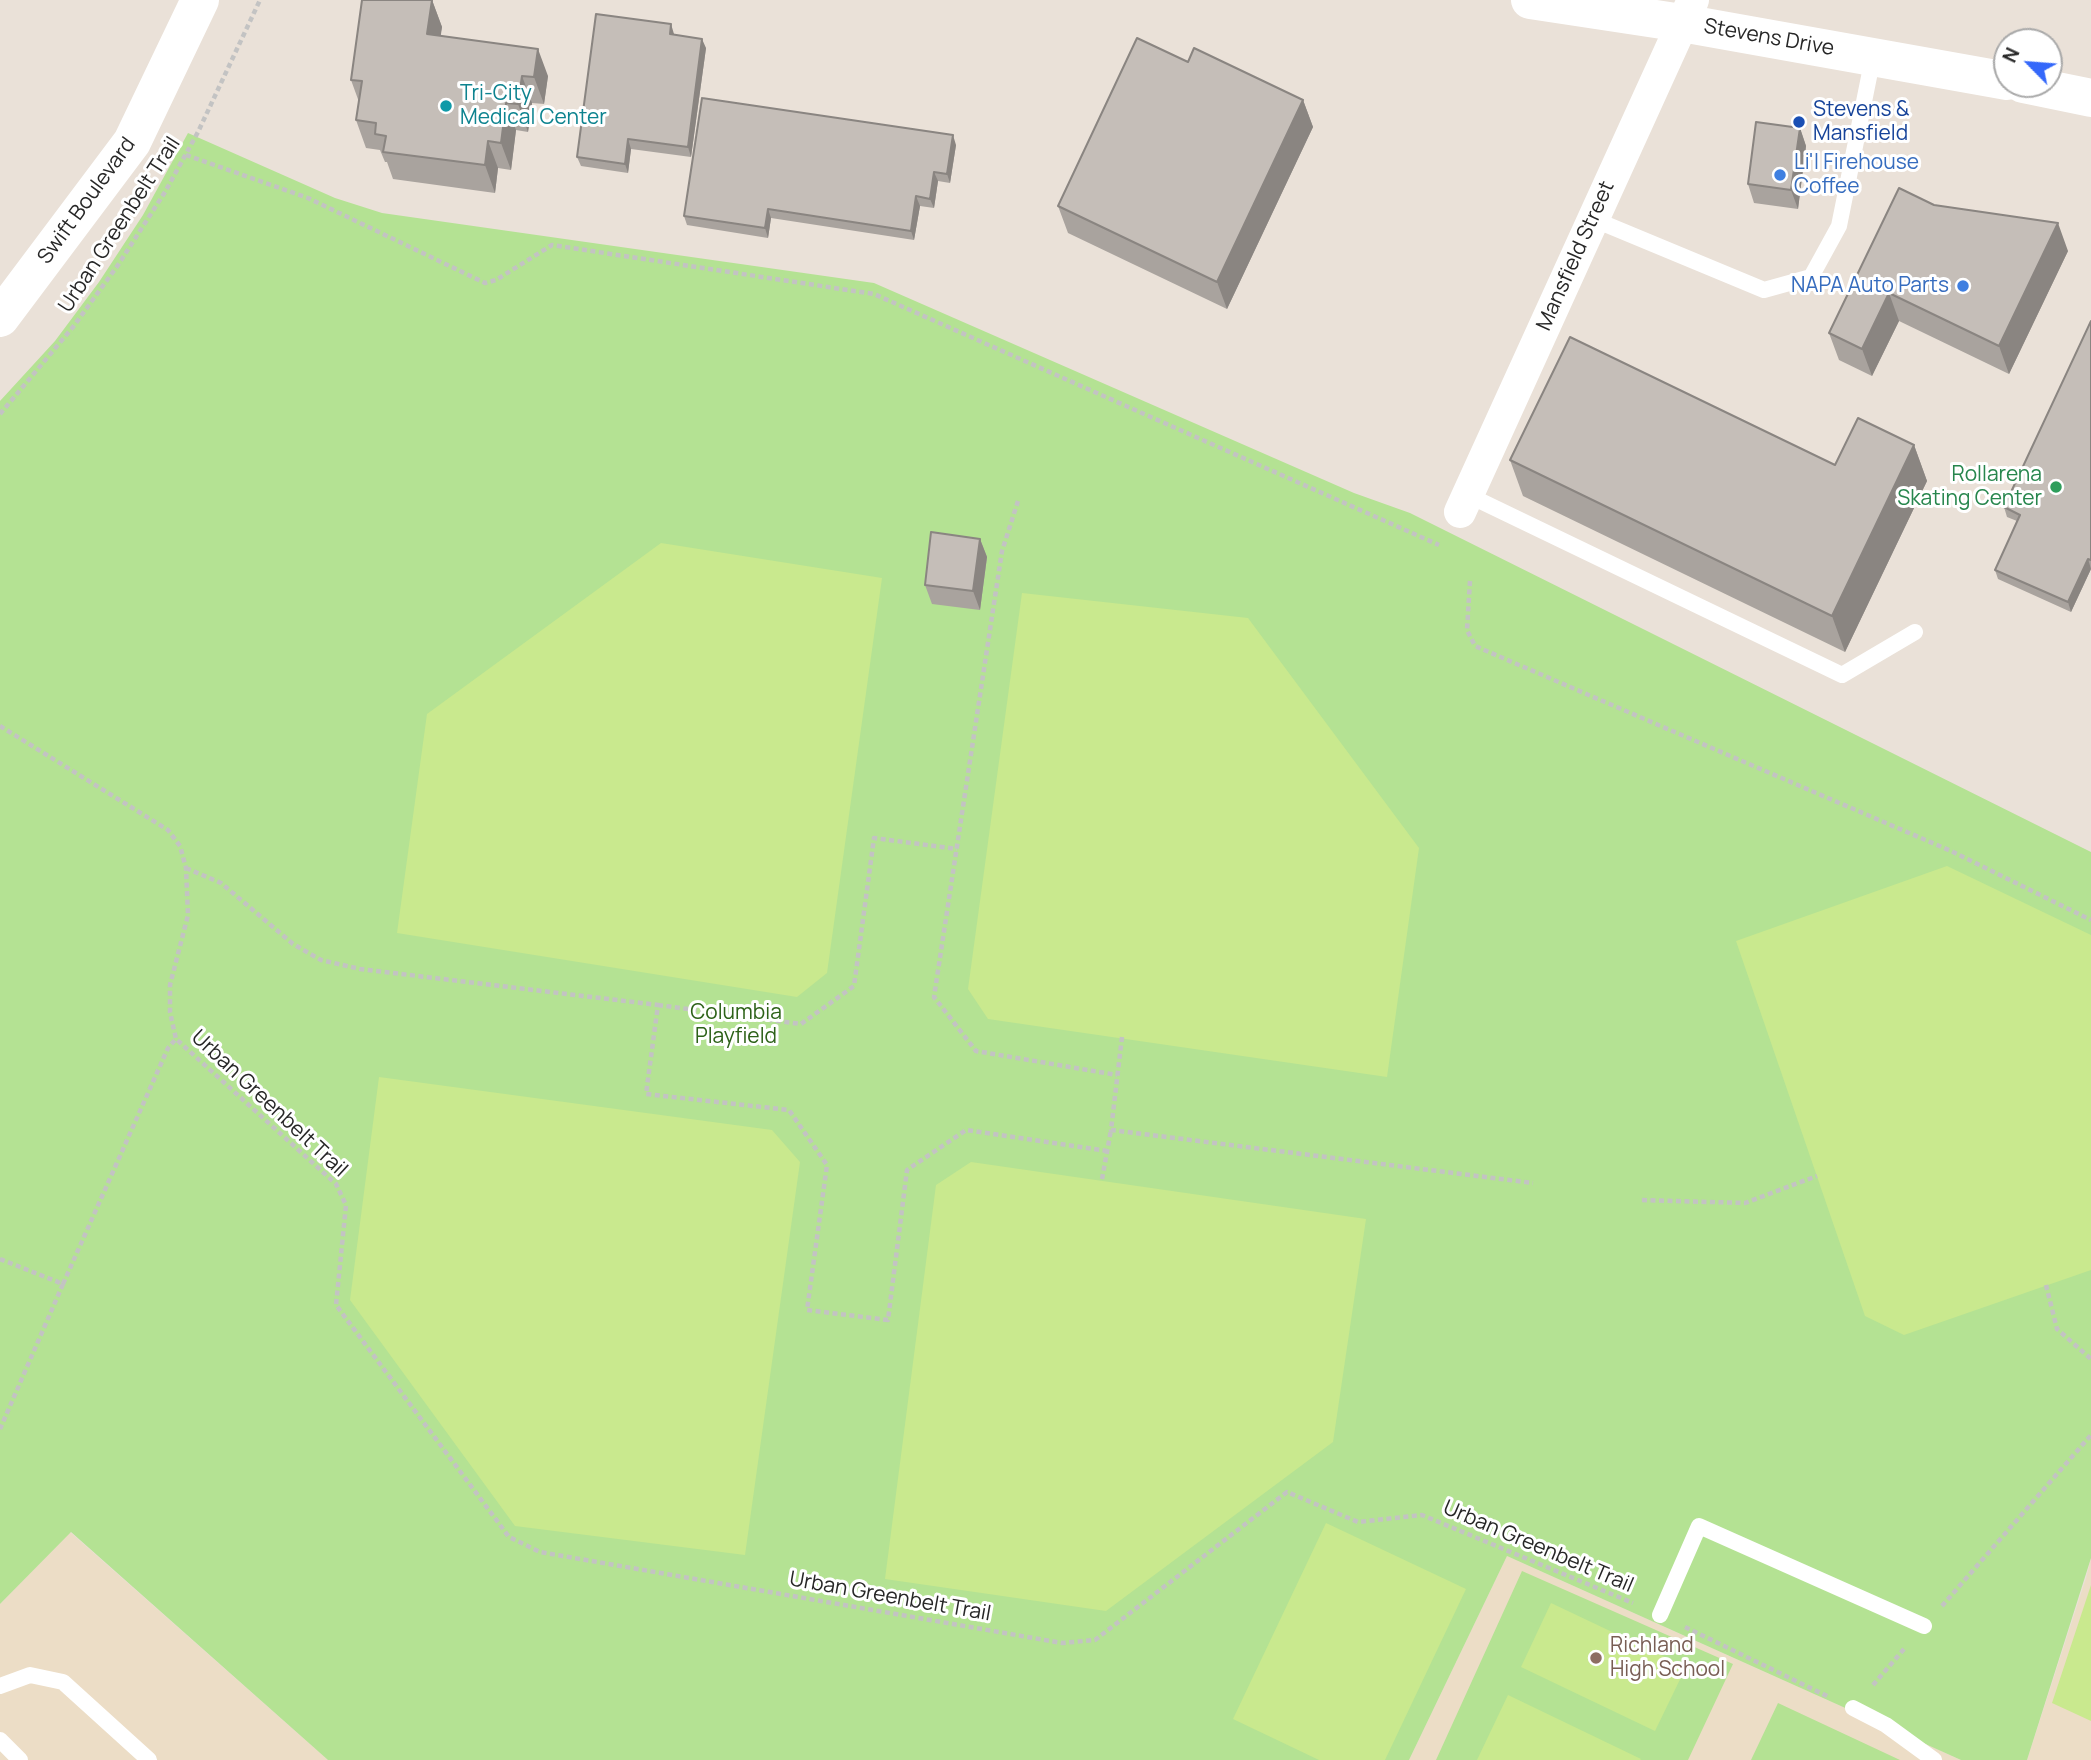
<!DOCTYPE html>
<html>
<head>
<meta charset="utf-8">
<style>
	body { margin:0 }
	#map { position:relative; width:2091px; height:1760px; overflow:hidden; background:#eae1d8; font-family:Manrope,sans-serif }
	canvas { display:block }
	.north { position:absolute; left:1993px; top:28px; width:70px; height:70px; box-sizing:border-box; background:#fff; border:2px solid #a9a9a9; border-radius:50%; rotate:295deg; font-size:19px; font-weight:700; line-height:28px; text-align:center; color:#272727 }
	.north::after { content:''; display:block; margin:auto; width:24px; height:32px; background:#3568fa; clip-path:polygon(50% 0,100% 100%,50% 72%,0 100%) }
</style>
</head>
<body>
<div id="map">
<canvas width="2091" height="1760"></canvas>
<div class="north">N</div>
</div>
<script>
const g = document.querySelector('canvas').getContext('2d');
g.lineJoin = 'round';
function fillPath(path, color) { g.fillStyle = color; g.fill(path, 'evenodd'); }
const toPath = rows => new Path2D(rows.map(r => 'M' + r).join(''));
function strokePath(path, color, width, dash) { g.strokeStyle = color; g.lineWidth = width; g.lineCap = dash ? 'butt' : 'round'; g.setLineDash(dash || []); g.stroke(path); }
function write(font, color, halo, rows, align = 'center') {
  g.font = font + ' Manrope,sans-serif'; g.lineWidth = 6; g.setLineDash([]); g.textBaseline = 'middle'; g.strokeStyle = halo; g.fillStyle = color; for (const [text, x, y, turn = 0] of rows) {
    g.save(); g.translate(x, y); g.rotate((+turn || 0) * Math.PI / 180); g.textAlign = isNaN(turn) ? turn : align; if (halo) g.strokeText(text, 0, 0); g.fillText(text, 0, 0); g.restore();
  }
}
fillPath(toPath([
	[70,1532,328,1760,0,1760,0,1604],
	[1507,1556,1961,1760,1409,1760],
	[2091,1558,2091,1760,2027,1760,2086,1578]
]), '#ecddc6');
fillPath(toPath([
	[188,133,335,198,382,213,874,283,1354,493,1410,513,2091,852,2091,1558,2027,1760,1961,1760,1507,1556,1409,1760,328,1760,71,1532,0,1604,0,401,55,341,99,282,143,215],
	[1522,1571,1733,1664,1688,1760,1436,1760],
	[1778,1703,1900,1760,1751,1760]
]), '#b4e293');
fillPath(toPath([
	[661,543,882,578,827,973,797,997,397,933,427,714],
	[1022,593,1248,618,1419,848,1387,1077,988,1019,968,989],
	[1947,866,2091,935,2091,1270,1904,1335,1865,1316,1736,941],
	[379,1077,772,1130,800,1162,745,1555,515,1526,350,1300],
	[971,1162,1366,1219,1333,1442,1106,1611,885,1579,936,1185],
	[1326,1523,1466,1589,1385,1760,1319,1760,1233,1719],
	[2091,1585,2091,1721,2052,1703],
	[1551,1603,1686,1667,1655,1731,1521,1667],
	[1508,1695,1641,1759,1640,1760,1477,1760]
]), '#c9e98e');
strokePath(toPath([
	[186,155,308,198,485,283,496,280,552,245,874,294,1439,545],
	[0,414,73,327,118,265,165,192,198,132,260,0],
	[1018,501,1002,551,934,997,976,1051,1117,1075],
	[1470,581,1467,630,1475,646,1951,851,2091,920],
	[0,726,168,830,180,846,186,868,188,915,170,985,170,1012,176,1039,336,1184,346,1205,336,1305,509,1537,540,1552,1062,1643,1095,1640,1287,1492,1358,1522,1422,1515,1633,1603],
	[186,868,221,883,293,944,321,960,360,969,658,1005,646,1094,789,1110,827,1165,807,1310,888,1320,907,1170,966,1130,1107,1151],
	[658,1005,801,1024,854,986,874,838,957,849],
	[1122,1037,1111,1130,1533,1183],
	[1102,1179,1111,1130],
	[1642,1200,1745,1203,1817,1176],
	[0,1259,63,1284,0,1429],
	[63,1284,168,1048,176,1039],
	[2046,1285,2057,1329,2091,1359],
	[1942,1606,2091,1435],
	[1685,1627,1829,1697],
	[1873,1685,1904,1649]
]), '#c3c3c3', 4.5, [5, 3.5]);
strokePath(toPath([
	[1593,219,1764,290,1811,277,1839,226,1873,57],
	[1468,495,1842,675,1915,632],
	[1660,1615,1699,1526,1924,1626],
	[0,1686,30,1675,63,1682,149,1760],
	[1853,1708,1886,1725,1934,1760],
	[0,1740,20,1760]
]), '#fff', 16);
strokePath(toPath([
	[1460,512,1693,0]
]), '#fff', 32);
strokePath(toPath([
	[1530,0,1682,23,2007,81],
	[2023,84,2091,98],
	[0,318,132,142,200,0]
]), '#fff', 38);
fillPath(toPath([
	[432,0,442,27,440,36,548,76,544,104,532,103,528,132,516,130,511,170,498,168,495,193,393,179,387,162,385,162,380,150,366,148,356,120,359,102,351,80],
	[674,34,674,35,706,48,691,157,631,149,628,173,581,166,577,157],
	[1188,62,1303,100,1313,127,1227,309,1068,233,1058,206],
	[1800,128,1806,146,1798,209,1754,203,1748,184],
	[956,145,950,183,938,181,934,208,920,206,914,240,771,218,768,238,687,225,684,216],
	[1934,205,2068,251,2009,374,1899,321,1872,376,1839,360,1829,333],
	[2091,321,2091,569,2071,612,1998,579,1995,570,2017,521,2007,517,2004,507],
	[1914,445,1927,481,1845,652,1523,496,1510,460,1835,465],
	[980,539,987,557,980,610,932,604,925,585]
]), '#a9a39e');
fillPath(toPath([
	[432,0,442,27,437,62,427,34],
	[671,24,674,34,674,44,670,34],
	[702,39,706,48,691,157,688,147],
	[538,49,548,76,544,104,534,77],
	[522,76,532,103,528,132,518,104],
	[1303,100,1313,127,1227,309,1217,282],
	[506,103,516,130,511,170,501,143],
	[1800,128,1806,146,1798,209,1791,190],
	[953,135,956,145,950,183,947,174],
	[628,139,631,149,628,173,625,164],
	[488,141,498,168,495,193,485,165],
	[934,172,938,181,934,208,930,199],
	[916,196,920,206,914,240,911,231],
	[768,209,771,218,768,238,765,228],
	[2058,223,2068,251,2009,374,1999,346],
	[1889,293,1899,321,1872,376,1862,349],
	[1914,445,1927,481,1845,652,1832,616],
	[980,539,987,557,980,610,973,591],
	[2088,559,2091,569,2071,612,2068,602]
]), '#8a8581');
const building = toPath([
	[362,0,432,0,427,34,538,49,534,77,522,76,518,104,506,103,501,143,488,141,485,165,383,152,386,136,375,134,376,123,356,120,362,81,351,80,362,0],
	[596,14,671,24,670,34,702,39,688,147,628,139,625,164,577,157,596,14],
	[1137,38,1188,62,1194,48,1303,100,1217,282,1058,206,1137,38],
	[702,98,953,135,947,174,934,172,930,199,916,196,911,231,768,209,765,228,684,216,702,98],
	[1756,122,1800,128,1791,190,1748,184,1756,122],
	[1899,188,1934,205,2058,223,1999,346,1889,293,1862,349,1829,333,1899,188],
	[2091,321,2091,560,2088,559,2068,602,1995,570,2020,515,2004,507,2091,321],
	[1570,337,1835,465,1858,418,1914,445,1832,616,1510,460,1570,337],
	[931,532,980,539,973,591,925,585,931,532]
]);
fillPath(building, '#c5beb8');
strokePath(building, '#8a8581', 2);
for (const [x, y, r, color] of [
	[446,106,7,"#0f9aa8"],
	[1799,122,7,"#1a4fb4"],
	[1780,175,7,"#3f7fe0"],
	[1963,286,7,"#3f7fe0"],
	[2056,487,7,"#2e9e5b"],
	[1596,1658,7,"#8d6e63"]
]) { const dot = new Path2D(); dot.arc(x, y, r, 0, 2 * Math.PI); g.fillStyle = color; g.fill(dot); strokePath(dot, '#fff', 2.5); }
write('21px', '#272727', '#fff', [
	["Stevens Drive",1769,38,10],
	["Swift Boulevard",87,201,-54],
	["Urban Greenbelt Trail",120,225,-57],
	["Mansfield Street",1576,256,-66],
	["Urban Greenbelt Trail",269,1104,43],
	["Urban Greenbelt Trail",1538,1547,23],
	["Urban Greenbelt Trail",890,1597,10]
]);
write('21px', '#0d838f', '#fff', [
	["Tri-City",460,94],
	["Medical Center",460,118]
], 'left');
write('21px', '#164399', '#fff', [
	["Stevens &",1813,110],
	["Mansfield",1813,134]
], 'left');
write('21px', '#366cbe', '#fff', [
	["Li'l Firehouse",1794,163],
	["Coffee",1794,187],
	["NAPA Auto Parts",1949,286,"right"]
], 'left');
write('21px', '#27864d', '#fff', [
	["Rollarena",2042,475],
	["Skating Center",2042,499]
], 'right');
write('21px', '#2d6218', '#fff', [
	["Columbia",736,1013],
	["Playfield",736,1037]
]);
write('21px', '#785e54', '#fff', [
	["Richland",1610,1646],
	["High School",1610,1670]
], 'left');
</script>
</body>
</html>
